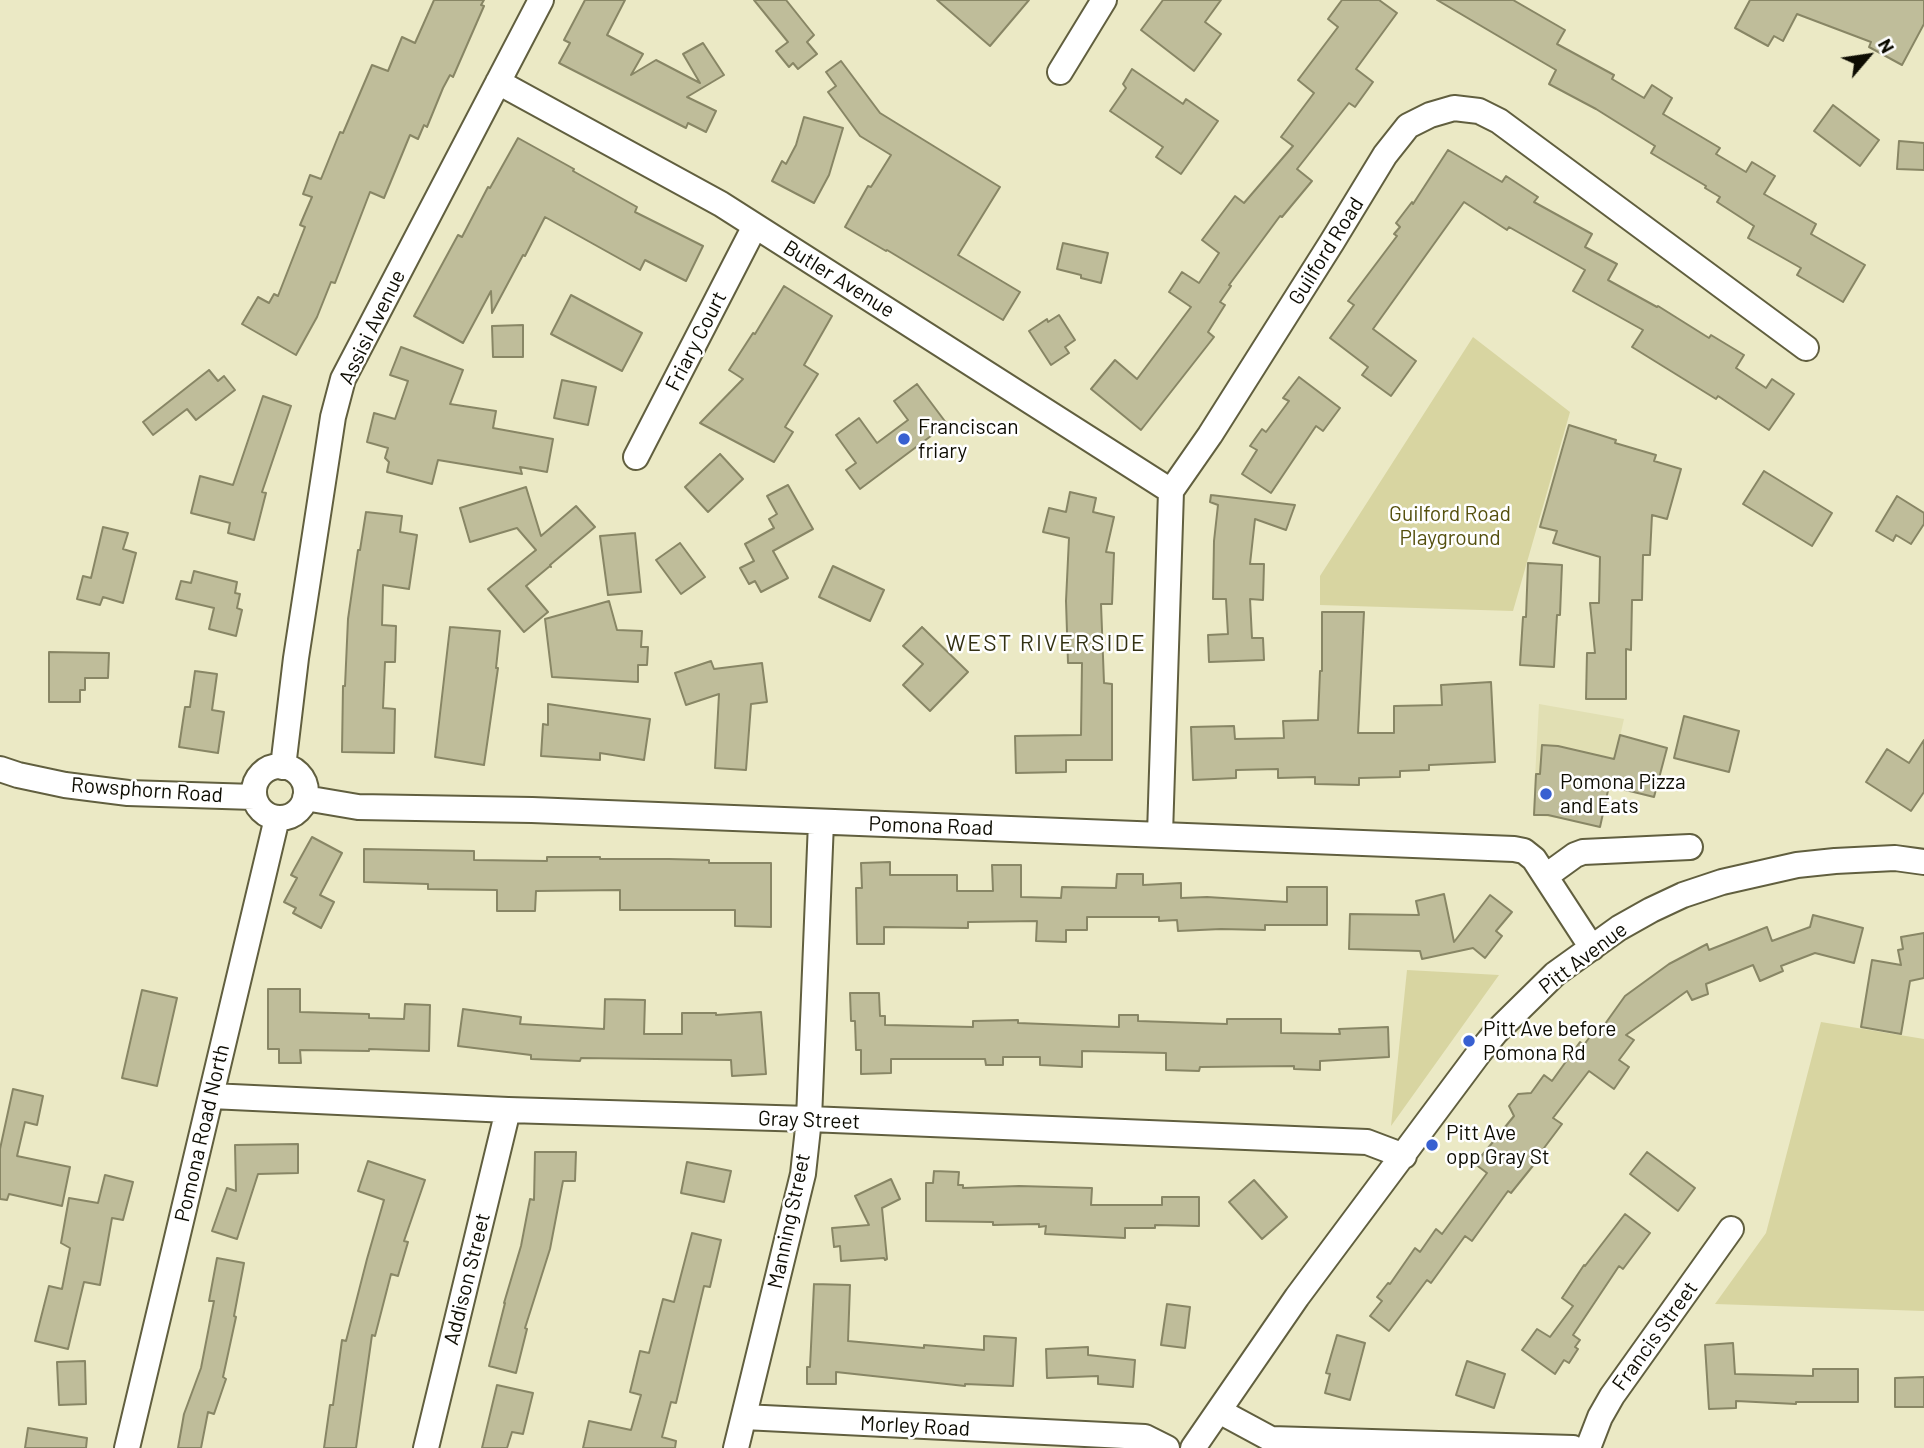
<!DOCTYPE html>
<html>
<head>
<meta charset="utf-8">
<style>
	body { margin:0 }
	#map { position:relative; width:1924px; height:1448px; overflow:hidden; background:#ebe9c5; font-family:Barlow,sans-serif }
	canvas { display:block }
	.north { position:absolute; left:1833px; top:21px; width:70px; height:70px; -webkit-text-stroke:5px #fff; paint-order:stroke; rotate:61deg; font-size:19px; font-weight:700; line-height:28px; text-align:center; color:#0d0c02 }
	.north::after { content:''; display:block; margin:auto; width:24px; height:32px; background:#0d0c02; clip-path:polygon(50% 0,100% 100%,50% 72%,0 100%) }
</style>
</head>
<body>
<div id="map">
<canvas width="1924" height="1448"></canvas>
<div class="north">N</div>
</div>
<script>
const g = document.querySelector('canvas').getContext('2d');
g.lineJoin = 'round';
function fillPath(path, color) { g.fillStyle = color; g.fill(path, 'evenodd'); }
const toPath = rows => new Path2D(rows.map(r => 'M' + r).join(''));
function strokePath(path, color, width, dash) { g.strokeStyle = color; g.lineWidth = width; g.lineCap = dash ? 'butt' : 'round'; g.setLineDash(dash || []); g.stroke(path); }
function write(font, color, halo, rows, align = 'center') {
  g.font = font + ' Barlow,sans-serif'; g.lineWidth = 5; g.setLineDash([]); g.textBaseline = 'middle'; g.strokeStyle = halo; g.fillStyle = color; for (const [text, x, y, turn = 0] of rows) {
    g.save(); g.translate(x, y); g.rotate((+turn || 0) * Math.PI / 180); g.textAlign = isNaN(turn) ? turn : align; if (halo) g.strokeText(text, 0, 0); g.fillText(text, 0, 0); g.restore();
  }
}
fillPath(toPath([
	[1539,704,1624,719,1600,824,1533,815]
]), '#e1dfb3');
fillPath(toPath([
	[1473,337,1570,412,1513,611,1320,605,1320,576],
	[1407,970,1499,975,1391,1126],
	[1821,1022,1924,1039,1924,1311,1715,1304,1766,1233]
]), '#d8d5a1');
const building = toPath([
	[434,0,484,0,481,5,484,6,453,77,450,75,443,88,427,127,424,125,418,139,410,135,384,198,370,192,335,283,331,282,317,317,296,355,242,324,258,297,269,303,274,294,278,296,305,227,300,225,312,197,303,194,310,175,321,179,340,132,343,133,372,65,388,71,402,37,415,43,434,0],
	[585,0,625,0,607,35,643,54,631,75,656,60,700,83,683,54,703,43,724,75,687,97,716,111,706,132,688,123,686,128,559,63,570,43,564,40,585,0],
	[754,0,786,0,814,35,807,42,817,54,798,69,793,63,789,67,776,51,788,42,754,0],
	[937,0,1029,0,990,46,937,0],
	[1163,0,1221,0,1205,22,1221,34,1194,71,1141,30,1163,0],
	[1342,0,1379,0,1397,13,1356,69,1373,82,1355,107,1349,103,1297,169,1312,181,1282,217,1280,216,1229,285,1231,286,1220,302,1225,305,1208,332,1214,337,1141,430,1091,389,1115,360,1137,379,1191,307,1169,292,1182,272,1199,283,1219,253,1202,240,1235,196,1244,203,1293,146,1281,137,1314,93,1298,80,1338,27,1328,19,1342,0],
	[1437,0,1513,0,1565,30,1557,44,1614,75,1612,79,1644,98,1652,85,1672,98,1663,114,1720,148,1716,154,1746,172,1752,162,1775,176,1764,194,1816,224,1811,234,1865,265,1843,302,1797,275,1801,268,1748,238,1754,226,1717,202,1720,197,1705,188,1706,186,1651,153,1655,146,1596,109,1549,84,1556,70,1437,0],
	[1750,0,1924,0,1924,24,1902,65,1869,47,1871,42,1797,14,1783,41,1774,36,1768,46,1735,28,1750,0],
	[841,61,880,113,1000,187,958,255,1020,292,1003,320,887,250,886,251,845,227,868,186,871,187,891,155,860,136,828,92,836,86,826,72,841,61],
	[1132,69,1183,104,1186,99,1218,121,1181,174,1156,157,1163,147,1110,111,1126,88,1123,84,1132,69],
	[1833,105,1879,140,1860,166,1814,131,1833,105],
	[804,117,843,128,829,175,814,203,772,181,782,161,786,164,796,145,804,117],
	[518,138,574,169,573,171,637,207,635,212,703,246,686,281,645,260,640,270,545,217,525,256,523,255,492,313,491,291,463,343,414,316,458,235,462,237,488,187,490,188,518,138],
	[1899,141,1924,143,1924,170,1897,169,1899,141],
	[1448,150,1502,182,1506,176,1538,197,1534,202,1592,234,1585,247,1617,264,1608,280,1657,307,1658,306,1709,338,1711,335,1744,355,1736,368,1766,388,1772,379,1794,394,1769,430,1718,396,1716,399,1632,347,1643,330,1573,291,1585,270,1509,227,1507,230,1464,202,1373,329,1416,361,1391,396,1362,375,1368,367,1330,338,1354,305,1348,301,1397,236,1394,234,1400,227,1396,223,1412,202,1413,204,1448,150],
	[1063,243,1108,253,1101,283,1081,278,1081,275,1057,269,1063,243],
	[784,286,832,316,804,365,818,374,785,427,793,432,774,462,700,423,743,379,729,370,753,333,755,334,784,286],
	[571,295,642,333,622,371,551,334,571,295],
	[1059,315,1075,340,1065,347,1069,353,1051,365,1029,331,1047,319,1048,322,1059,315],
	[523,325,523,357,493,357,492,326,523,325],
	[401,347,463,370,450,404,496,411,493,428,553,439,547,472,520,467,522,474,438,460,432,484,387,472,389,462,385,458,388,448,367,442,374,413,395,419,408,381,390,375,401,347],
	[209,370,218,381,224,376,235,390,196,420,187,409,153,435,143,422,209,370],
	[1299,377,1340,408,1323,431,1316,426,1271,493,1242,474,1257,450,1250,446,1262,429,1266,432,1289,401,1283,398,1299,377],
	[562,380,596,387,588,425,554,418,562,380],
	[917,384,947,424,860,489,846,470,856,463,836,435,859,418,877,443,908,420,894,401,917,384],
	[263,396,291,406,262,492,266,493,254,540,228,533,230,523,191,513,200,476,233,485,263,396],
	[1569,425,1616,440,1615,443,1656,455,1654,461,1681,469,1667,519,1652,515,1650,555,1643,555,1642,600,1632,600,1631,650,1626,649,1626,699,1586,699,1587,653,1595,653,1590,603,1599,603,1600,557,1553,543,1557,531,1540,527,1569,425],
	[720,454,743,479,708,512,685,487,720,454],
	[1764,471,1832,513,1812,546,1743,504,1764,471],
	[788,485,813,529,773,551,788,578,761,592,755,581,749,584,740,568,754,561,745,544,774,528,769,519,777,514,767,496,788,485],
	[526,487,541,536,576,506,595,527,550,565,551,567,550,566,526,586,548,612,524,632,488,589,536,550,517,528,470,542,460,508,526,487],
	[1070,492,1096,498,1093,512,1114,517,1106,552,1114,553,1112,604,1101,604,1104,683,1112,684,1112,760,1066,760,1066,772,1016,773,1015,736,1081,735,1082,663,1068,663,1066,601,1069,538,1043,532,1049,508,1066,512,1070,492],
	[1211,495,1295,505,1286,530,1255,519,1250,564,1264,564,1263,600,1250,599,1252,638,1263,638,1264,660,1209,662,1208,635,1228,634,1226,599,1213,599,1214,541,1218,505,1210,502,1211,495],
	[1897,496,1924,513,1924,524,1911,544,1896,535,1893,541,1876,531,1897,496],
	[366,512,402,516,400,532,417,535,409,589,383,585,382,625,396,626,395,662,385,662,383,708,395,709,394,753,342,752,343,686,345,686,348,619,358,550,360,550,366,512],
	[103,527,128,533,123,549,136,553,123,603,103,597,100,605,77,599,83,576,91,578,103,527],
	[635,533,641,592,608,595,600,536,635,533],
	[680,543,705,577,681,594,656,560,680,543],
	[1528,563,1562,565,1560,615,1557,615,1554,667,1520,665,1523,617,1526,617,1528,563],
	[833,566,884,590,870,621,819,597,833,566],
	[194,571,237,582,235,593,240,594,237,608,242,610,236,636,209,629,214,608,176,599,181,581,191,583,194,571],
	[609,601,617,630,642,631,641,647,648,647,647,665,638,665,638,682,552,677,545,619,609,601],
	[1322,612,1364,612,1358,733,1394,733,1394,706,1442,705,1441,685,1491,682,1495,762,1429,765,1429,770,1400,771,1400,777,1359,778,1359,785,1315,784,1315,777,1278,778,1278,769,1236,770,1236,778,1193,780,1191,727,1234,726,1235,739,1284,738,1283,721,1318,720,1320,671,1322,671,1322,612],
	[450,627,500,631,496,668,498,668,484,765,435,757,450,627],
	[922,627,968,672,930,711,903,685,923,664,903,646,922,627],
	[49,652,109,653,108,678,85,678,85,690,80,690,80,702,49,702,49,652],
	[711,661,714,669,762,663,767,702,751,704,746,770,715,768,719,694,686,705,675,673,711,661],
	[195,671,217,674,212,710,224,712,218,753,179,747,185,707,190,707,195,671],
	[548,704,650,719,644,760,600,753,600,760,541,756,543,724,548,725,548,704],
	[1684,716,1739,731,1729,772,1674,758,1684,716],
	[1620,735,1667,748,1654,797,1609,786,1600,827,1548,815,1534,815,1536,774,1540,774,1542,745,1558,746,1614,759,1620,735],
	[1924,740,1924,792,1911,811,1866,782,1887,749,1909,763,1924,740],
	[312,837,342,853,320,895,334,902,321,928,293,913,296,908,284,902,297,878,291,875,312,837],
	[364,849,474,851,474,860,547,861,547,857,600,857,600,859,669,859,709,860,709,863,771,863,771,927,735,926,735,910,620,910,620,890,536,891,535,911,497,911,497,890,428,889,428,884,364,882,364,849],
	[890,862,890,875,957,875,957,891,993,891,992,865,1021,865,1021,897,1061,898,1062,887,1116,888,1117,874,1143,874,1143,885,1181,883,1181,898,1207,897,1287,902,1287,887,1327,887,1327,925,1265,925,1265,930,1221,929,1178,931,1177,920,1159,921,1159,917,1087,917,1087,930,1066,930,1066,942,1036,941,1037,921,968,922,968,928,884,927,884,944,857,944,856,888,862,888,861,863,890,862],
	[1444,894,1454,942,1490,895,1512,912,1496,931,1502,936,1485,958,1473,948,1422,959,1420,951,1349,949,1350,914,1419,915,1416,901,1444,894],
	[1813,915,1863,928,1854,963,1815,953,1781,966,1783,971,1760,981,1753,965,1706,984,1708,994,1692,1000,1687,991,1626,1035,1634,1040,1619,1060,1629,1067,1614,1089,1589,1071,1553,1118,1562,1124,1538,1156,1540,1157,1511,1193,1508,1191,1472,1241,1465,1236,1431,1283,1427,1280,1389,1331,1370,1316,1382,1301,1377,1297,1388,1283,1390,1284,1415,1248,1420,1252,1436,1229,1442,1234,1487,1173,1475,1164,1514,1116,1509,1106,1518,1094,1531,1093,1544,1075,1552,1081,1580,1042,1584,1045,1596,1028,1600,1031,1625,996,1669,964,1707,944,1709,950,1767,927,1772,941,1810,927,1813,915],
	[1924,933,1924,978,1910,981,1901,1034,1861,1027,1872,960,1901,965,1898,950,1903,949,1901,937,1924,933],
	[268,989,300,989,300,1012,369,1014,369,1018,404,1019,405,1004,430,1005,429,1051,369,1049,369,1051,300,1050,301,1063,279,1063,279,1049,268,1049,268,989],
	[142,990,177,998,157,1086,122,1078,142,990],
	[850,993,879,993,880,1016,885,1016,885,1025,973,1027,973,1021,1018,1020,1018,1023,1119,1027,1119,1015,1138,1015,1138,1021,1227,1024,1227,1019,1281,1019,1281,1033,1340,1034,1339,1029,1388,1027,1389,1057,1320,1061,1320,1070,1294,1069,1294,1066,1200,1067,1199,1071,1166,1070,1166,1053,1082,1051,1082,1067,1040,1065,1040,1057,1003,1057,1003,1065,986,1065,985,1059,891,1059,891,1073,861,1074,861,1050,856,1050,855,1021,851,1021,850,993],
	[605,999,645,1000,644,1034,682,1034,682,1013,716,1013,716,1015,761,1012,766,1074,732,1076,731,1060,581,1058,580,1061,531,1059,531,1055,458,1046,463,1009,521,1017,520,1024,604,1029,605,999],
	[13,1089,43,1096,37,1125,25,1122,17,1156,70,1167,62,1206,9,1194,7,1200,0,1199,0,1149,13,1089],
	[298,1144,298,1173,258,1174,237,1239,212,1231,227,1188,236,1191,235,1145,298,1144],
	[535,1152,576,1152,575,1181,563,1181,550,1249,525,1328,527,1329,516,1373,489,1366,505,1303,504,1303,521,1246,530,1199,534,1200,535,1152],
	[1647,1152,1695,1188,1678,1211,1630,1174,1647,1152],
	[368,1161,425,1180,404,1241,408,1242,398,1276,391,1274,375,1336,372,1335,356,1448,324,1448,330,1405,333,1405,342,1340,346,1341,367,1259,384,1200,358,1191,368,1161],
	[687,1162,731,1171,724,1202,681,1193,687,1162],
	[934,1171,959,1172,958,1185,963,1185,963,1188,1019,1186,1092,1188,1091,1205,1162,1205,1162,1197,1199,1197,1199,1226,1155,1225,1155,1228,1125,1228,1125,1238,1045,1234,1046,1226,1039,1227,1039,1224,993,1225,993,1222,926,1221,926,1183,933,1183,934,1171],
	[105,1175,133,1182,123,1220,112,1218,100,1285,84,1282,68,1349,35,1341,49,1286,62,1289,70,1248,61,1243,69,1198,98,1203,105,1175],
	[891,1179,900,1199,882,1208,887,1259,885,1260,884,1258,841,1261,840,1246,834,1247,832,1228,869,1225,855,1196,891,1179],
	[1254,1180,1287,1217,1262,1239,1229,1202,1254,1180],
	[1625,1214,1650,1233,1623,1269,1619,1266,1573,1335,1580,1340,1575,1347,1578,1349,1569,1363,1564,1360,1555,1374,1522,1350,1537,1329,1550,1337,1573,1306,1562,1298,1584,1265,1585,1266,1625,1214],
	[692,1233,721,1240,710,1287,704,1286,676,1403,671,1402,662,1437,676,1441,675,1448,583,1448,589,1421,631,1430,641,1395,630,1392,640,1351,649,1353,663,1299,674,1302,692,1233],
	[217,1258,244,1263,234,1316,236,1317,223,1377,226,1379,214,1414,208,1412,201,1448,178,1448,184,1414,201,1368,214,1301,209,1301,217,1258],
	[814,1284,850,1285,848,1341,924,1348,924,1345,984,1350,984,1336,1016,1338,1013,1386,965,1384,965,1386,836,1372,836,1384,807,1384,807,1367,810,1367,814,1284],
	[1167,1304,1190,1307,1185,1348,1161,1345,1167,1304],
	[1337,1335,1365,1343,1350,1400,1325,1393,1330,1374,1326,1373,1337,1335],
	[1733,1343,1735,1374,1813,1376,1813,1369,1858,1369,1858,1402,1796,1402,1796,1404,1736,1401,1736,1408,1709,1409,1705,1345,1733,1343],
	[1088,1347,1088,1355,1135,1360,1133,1387,1098,1384,1098,1376,1047,1378,1046,1349,1088,1347],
	[85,1361,86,1404,59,1405,57,1362,85,1361],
	[1467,1361,1505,1374,1494,1408,1456,1395,1467,1361],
	[1924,1377,1924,1407,1895,1407,1895,1378,1924,1377],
	[497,1385,533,1393,523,1434,512,1432,507,1448,482,1448,497,1385],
	[28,1428,87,1438,86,1448,25,1448,28,1428]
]);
fillPath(building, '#bfbd9a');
strokePath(building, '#888665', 2);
const minor = toPath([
	[1060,72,1104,0],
	[498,82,721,204,1171,491],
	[636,457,755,226],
	'254 792a26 26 0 1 1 52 0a26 26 0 1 1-52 0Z',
	[283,767,296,658,333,417,343,379,541,0],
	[0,769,18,775,65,785,128,793,254,797],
	[305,798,358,807,532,810,1514,849,1524,851,1534,859,1592,948],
	[1160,834,1171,491,1210,435,1332,242,1385,155,1408,126,1430,115,1454,108,1479,111,1499,121,1806,348],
	[1546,876,1575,855,1583,852,1690,847],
	[211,1096,508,1110,809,1119,1367,1142,1404,1156],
	[1219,1411,1271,1439,1573,1448],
	[744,1417,1145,1437,1167,1448],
	[127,1448,277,818],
	[426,1448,508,1110],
	[736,1448,803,1174,809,1119,821,822],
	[1193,1448,1297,1297,1479,1053,1496,1032,1555,974,1619,928,1651,910,1683,895,1722,882,1797,865,1835,861,1895,858,1924,862],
	[1588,1448,1600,1417,1612,1396,1731,1229]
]);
strokePath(minor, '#615f3f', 28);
strokePath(minor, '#fff', 24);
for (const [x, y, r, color] of [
	[904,439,7,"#3860d1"],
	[1546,794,7,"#3860d1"],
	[1469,1041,7,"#3860d1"],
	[1432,1145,7,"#3860d1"]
]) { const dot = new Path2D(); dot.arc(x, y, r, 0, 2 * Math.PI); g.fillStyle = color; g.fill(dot); strokePath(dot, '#fff', 2.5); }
write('21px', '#0d0c02', '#fff', [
	["Guilford Road",1326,251,-58],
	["Butler Avenue",839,279,32],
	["Assisi Avenue",372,327,-64],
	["Friary Court",696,341,-63],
	["Rowsphorn Road",147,790,4],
	["Pomona Road",931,826,2],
	["Pitt Avenue",1583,958,-37],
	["Gray Street",809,1120,2],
	["Pomona Road North",202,1133,-77],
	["Manning Street",789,1221,-78],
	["Addison Street",467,1279,-76],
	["Francis Street",1655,1336,-54],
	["Morley Road",915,1426,3]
]);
write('21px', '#0d0c02', '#fff', [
	["Franciscan",918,427],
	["friary",918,451],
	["Pomona Pizza",1560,782],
	["and Eats",1560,806],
	["Pitt Ave before",1483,1029],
	["Pomona Rd",1483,1053],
	["Pitt Ave",1446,1133],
	["opp Gray St",1446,1157]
], 'left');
write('21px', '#55500e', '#fff', [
	["Guilford Road",1450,514],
	["Playground",1450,538]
]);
g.letterSpacing = '2px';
write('23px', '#333113', '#fff', [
	["WEST RIVERSIDE",1046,643]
]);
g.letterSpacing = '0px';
</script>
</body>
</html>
